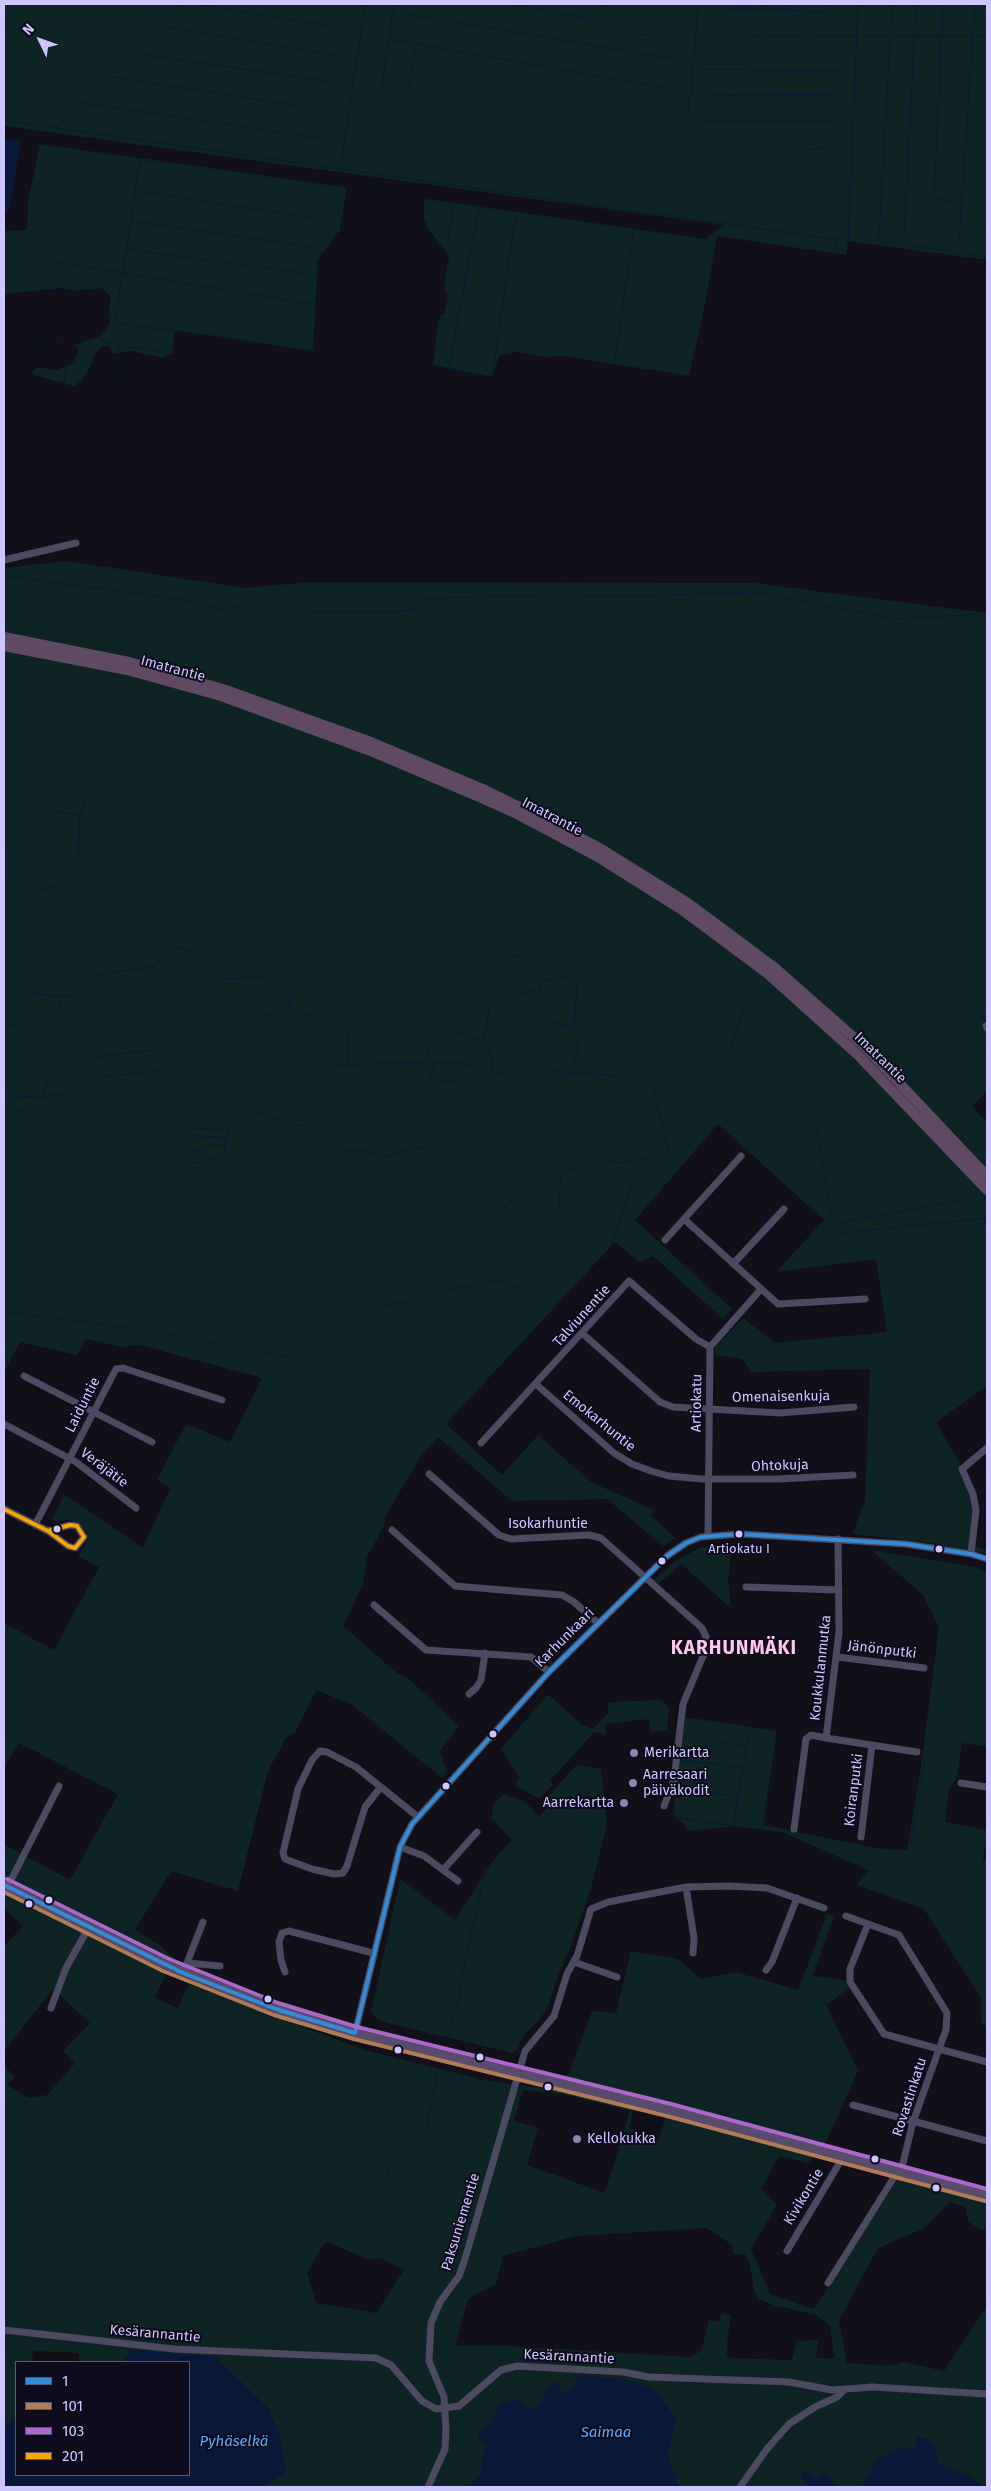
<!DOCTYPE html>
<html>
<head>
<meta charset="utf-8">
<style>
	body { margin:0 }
	#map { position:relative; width:991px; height:2491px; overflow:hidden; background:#110f18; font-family:"Fira Sans",sans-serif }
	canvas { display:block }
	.frame { position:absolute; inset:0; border:5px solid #cdc6ff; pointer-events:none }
	.legend { position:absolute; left:15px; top:2361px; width:175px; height:115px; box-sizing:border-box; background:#0e0b1c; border:1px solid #5a5677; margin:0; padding:6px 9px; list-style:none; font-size:15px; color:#cdc6ff }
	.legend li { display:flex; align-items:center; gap:10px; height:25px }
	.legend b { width:25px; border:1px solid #5a5677 }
	.north { position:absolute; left:15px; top:15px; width:50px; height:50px; -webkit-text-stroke:4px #0e0b1c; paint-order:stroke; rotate:312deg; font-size:14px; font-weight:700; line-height:20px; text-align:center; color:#cdc6ff }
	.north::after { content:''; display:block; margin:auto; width:18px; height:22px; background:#cdc6ff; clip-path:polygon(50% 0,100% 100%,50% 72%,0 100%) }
</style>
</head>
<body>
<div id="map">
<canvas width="991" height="2491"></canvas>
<div class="frame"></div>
<ul class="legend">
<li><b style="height:6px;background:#338bd7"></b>1</li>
<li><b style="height:6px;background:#b07c57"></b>101</li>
<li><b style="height:6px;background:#ac68c9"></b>103</li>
<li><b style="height:6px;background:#f7a600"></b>201</li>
</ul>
<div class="north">N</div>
</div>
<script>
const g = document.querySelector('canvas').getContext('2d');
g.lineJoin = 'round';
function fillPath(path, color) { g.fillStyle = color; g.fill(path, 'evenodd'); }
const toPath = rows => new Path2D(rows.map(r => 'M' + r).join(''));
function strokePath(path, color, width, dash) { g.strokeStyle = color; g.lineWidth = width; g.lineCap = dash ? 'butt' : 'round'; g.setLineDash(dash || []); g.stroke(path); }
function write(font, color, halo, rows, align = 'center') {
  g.font = font + ' "Fira Sans",sans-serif'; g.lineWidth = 4; g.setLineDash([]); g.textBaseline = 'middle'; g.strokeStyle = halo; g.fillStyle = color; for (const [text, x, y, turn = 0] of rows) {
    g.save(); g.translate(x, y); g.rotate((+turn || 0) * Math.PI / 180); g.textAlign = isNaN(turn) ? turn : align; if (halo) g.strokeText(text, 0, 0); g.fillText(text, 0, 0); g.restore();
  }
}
fillPath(toPath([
	[4,4,987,4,987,260,848,241,846,255,717,236,705,305,689,376,564,356,546,357,518,352,499,356,492,377,433,365,439,317,444,314,448,299,444,287,449,256,427,227,424,218,424,198,705,239,723,225,4,126],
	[40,144,347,187,340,230,318,259,313,351,175,331,172,354,162,358,132,351,112,354,110,346,102,346,95,355,87,374,75,386,30,374,37,367,55,370,68,366,75,360,78,351,78,348,74,345,100,336,109,325,110,295,101,288,77,291,63,288,4,294,4,231,27,230,28,202],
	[67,561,245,588,309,582,754,583,987,613,987,1091,972,1106,987,1123,987,1386,936,1422,960,1464,959,1473,972,1496,975,1512,970,1545,987,1550,987,1554,932,1543,852,1534,865,1502,870,1369,752,1372,742,1359,715,1355,716,1346,743,1318,775,1343,887,1332,876,1259,776,1272,824,1220,718,1124,635,1220,732,1309,723,1319,653,1256,639,1262,615,1242,446,1424,502,1475,538,1435,591,1482,654,1510,651,1516,676,1538,663,1546,607,1499,512,1501,438,1437,421,1456,386,1515,383,1528,367,1557,363,1584,343,1626,397,1673,409,1679,459,1726,440,1751,447,1772,442,1778,351,1704,316,1690,295,1733,286,1738,268,1771,238,1891,171,1871,135,1930,161,1946,181,1965,166,1974,155,1998,178,2008,189,1984,364,2050,484,2080,562,2091,592,2011,616,2013,631,1951,678,1959,701,1979,736,1972,798,1990,827,1914,834,1916,813,1976,844,1980,849,1988,826,2005,858,2070,825,2145,808,2163,779,2156,761,2189,777,2205,751,2249,770,2294,814,2309,906,2167,987,2189,987,2231,977,2228,968,2221,965,2207,950,2202,923,2229,878,2248,839,2320,847,2363,890,2366,904,2362,944,2371,987,2306,987,2487,835,2487,825,2471,822,2477,806,2483,816,2487,555,2487,474,2481,470,2487,156,2487,189,2475,189,2362,79,2362,79,2353,33,2351,32,2362,16,2362,16,2420,4,2427,4,2065,15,2077,8,2085,28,2098,47,2095,75,2063,63,2051,90,2023,53,1989,4,2051,4,1946,23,1926,4,1908,4,1844,70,1880,118,1794,19,1743,4,1768,4,1623,54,1650,99,1567,78,1556,88,1539,86,1531,69,1519,57,1522,52,1519,64,1494,143,1548,170,1488,157,1480,186,1424,230,1442,262,1378,140,1345,123,1347,86,1339,77,1355,20,1342,4,1373,4,568],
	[523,2090,563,2094,630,2111,605,2193,527,2165,538,2127,514,2121],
	[636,2102,668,2110,659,2139,629,2128],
	[707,2228,732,2245,733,2254,744,2254,750,2265,754,2292,759,2299,773,2305,816,2315,830,2325,834,2358,816,2358,818,2340,797,2341,792,2360,730,2358,727,2355,727,2343,731,2315,722,2313,718,2321,709,2320,701,2351,690,2357,509,2346,455,2346,468,2299,496,2284,503,2256,576,2236],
	[326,2241,366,2259,380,2258,404,2270,376,2313,316,2303,307,2273],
	[732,1543,728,1581,731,1608,681,1564,658,1584,654,1580,676,1561,699,1548],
	[871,1550,976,1567,987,1573,987,1747,962,1743,957,1778,949,1788,945,1822,987,1830,983,1860,987,1861,987,2026,982,2025,980,1996,924,1909,857,1885,868,1870,782,1832,735,1826,689,1831,673,1813,685,1717,777,1731,763,1825,882,1849,907,1850,920,1773,939,1627,923,1595],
	[548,1694,581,1724,593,1729,608,1713,608,1702,661,1700,669,1707,667,1730,651,1732,649,1719,606,1724,606,1735,594,1732,550,1781,553,1784,540,1799,515,1786,519,1777,501,1749],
	[576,1765,601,1769,607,1824,591,1888,570,1949,559,1973,548,2007,540,2019,523,2036,518,2049,512,2053,379,2021,371,2012,400,1879,455,1920,491,1863,512,1840,491,1818,494,1804,504,1794,524,1801,539,1816,546,1809,544,1801]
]), '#0e2324');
fillPath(toPath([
	[4,139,21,141,9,212,4,214],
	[131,2350,216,2357,268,2408,279,2433,286,2472,261,2487,4,2487,4,2427,16,2420,16,2475,189,2475,189,2362,123,2362],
	[579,2375,633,2381,655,2391,676,2418,667,2454,679,2487,470,2487,472,2482,479,2476,483,2463,481,2460,486,2447,477,2434,492,2423,498,2405,516,2399,535,2410,552,2383,557,2382,563,2394,573,2388],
	[917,2437,928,2439,935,2449,938,2464,973,2478,983,2487,863,2487,863,2483,877,2459,902,2448,915,2449],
	[805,2471,817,2478,822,2477,825,2471,827,2472,835,2487,816,2487,806,2483,801,2476,801,2472]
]), '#081836');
strokePath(toPath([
	[195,4,343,28],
	[508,4,592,19],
	[604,4,639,35,987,36],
	[943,4,934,196,961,206],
	[765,9,765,4],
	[791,10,792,4],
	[393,12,680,60],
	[160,26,338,56],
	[389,39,664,88],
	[132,53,334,82],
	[693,69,842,71],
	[108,76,331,111],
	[381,90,394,4],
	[694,95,691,86,698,10,701,7,826,12,826,4],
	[81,103,327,139],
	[360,115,409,85,416,45],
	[4,120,456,186,848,241,858,4],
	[833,121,701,121,689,111,689,96,837,94],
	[778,122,802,150,828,148],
	[32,143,123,156],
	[40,144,181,4],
	[338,185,365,4],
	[136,191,319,219],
	[424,199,423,221,427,239,445,249,450,256],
	[131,221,313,247],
	[27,231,57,262,312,304],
	[960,231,987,226],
	[879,237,892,4],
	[904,239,916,4],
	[879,241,987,257],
	[959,242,975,4],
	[448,243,453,203],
	[126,249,309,274],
	[836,256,836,239],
	[4,294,63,288,69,291,94,319],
	[459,315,438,320,433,365,492,377,516,213],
	[4,330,39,339,58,336,89,324,95,319,115,319],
	[59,336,72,349],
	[313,350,318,259,340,230,347,187],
	[96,353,87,374,81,381,75,386,63,384,72,349,87,340,99,337,106,343,161,352],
	[321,354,313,351,216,336,115,323,140,160,197,166,705,239],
	[4,356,55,344,58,336],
	[614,365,634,230],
	[449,368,479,207],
	[114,377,156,383],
	[110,397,119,346],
	[4,576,186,600,218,609,243,607,251,612,259,607,268,611,391,612,413,610,425,600,438,598,551,595,640,596,754,592,896,619,978,614,987,619],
	[52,812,80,814,78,856,57,885,31,895,8,864,52,812],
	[80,814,86,800,152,726],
	[4,946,68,982],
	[505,958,522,955,539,982,553,1022,574,1029],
	[956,966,983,1019],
	[155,968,183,1002,224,979,263,977,288,996,289,1006],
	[4,978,33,994,74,997,98,974,154,967,173,946,196,952],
	[539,982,564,977,575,981,577,985,574,1029,579,1048,572,1071],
	[478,994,488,1005],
	[239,1001,267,1016,289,1006,325,1022],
	[489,1006,541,988],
	[4,1022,14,1026,58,1011,63,997],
	[484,1040,489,1007],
	[425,1062,430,1043,460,1032,484,1041,489,1046,493,1070],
	[349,1064,349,1032],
	[434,1064,427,1084,461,1079,466,1065],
	[337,1065,425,1062,467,1064,505,1075,527,1109,559,1151,418,1300,384,1305],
	[722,1069,744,1009],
	[904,1070,955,1039,982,1053,987,1052],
	[4,1096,43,1097,72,1092,89,1078,159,1071,170,1062],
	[43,1096,48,1081,85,1060,109,1055,155,1050],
	[522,1099,551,1071,620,1076,627,1082],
	[814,1112,832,1220,837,1223,842,1233,987,1218],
	[4,1113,23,1111],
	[165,1115,196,1129,228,1129],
	[4,1132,11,1131],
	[194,1136,227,1137],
	[4,1152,7,1152],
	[188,1154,209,1146,226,1145],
	[187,1163,202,1163,224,1153,229,1129,256,1112,261,1113,292,1125,306,1126,342,1153,356,1150,387,1156,420,1147,485,1189,506,1206],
	[634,1179,607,1258,583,1244,559,1207,561,1174,597,1159,622,1163,669,1153,654,1091,690,1052,761,1091,791,1131,836,1091,873,1078],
	[838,1223,974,1198],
	[442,1291,501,1280,523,1289],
	[4,1312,133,1328],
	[143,1329,243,1349],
	[259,1352,298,1359,354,1324],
	[780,1732,763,1833,779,1835,788,1839],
	[683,1737,746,1746],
	[681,1760,743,1768],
	[677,1789,738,1796],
	[663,1816,733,1826,750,1729],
	[926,1828,942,1817],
	[792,1840,849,1863],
	[911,1842,926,1752],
	[855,1864,885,1867,919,1834],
	[407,1882,472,1931],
	[447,2037,458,2006,462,1975,484,1877,489,1869,533,1822,536,1812],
	[371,2210,386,2182,389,2164,414,2146,417,2140,426,2132,438,2070]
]), '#081836', 1);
strokePath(toPath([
	[4,560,76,543],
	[986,1026,987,1028],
	[741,1156,684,1219,778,1304,865,1299],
	[665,1240,684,1219],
	[733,1264,784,1209],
	[583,1334,660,1402,673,1407,780,1413,854,1407],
	[24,1376,152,1442],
	[537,1385,614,1453,632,1464,651,1471,669,1476,702,1479,778,1479,853,1475],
	[4,1424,76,1462,136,1508],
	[481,1443,629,1281,696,1339,710,1347],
	[429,1474,499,1535,511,1539,589,1535,601,1538,702,1628,706,1637,706,1649,683,1704,674,1780,664,1806],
	[4,1509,48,1531,68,1546,75,1548,84,1537,77,1526,70,1525,48,1531],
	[35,1525,116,1369,123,1368,222,1400],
	[392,1530,455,1586,562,1595,574,1602,598,1623],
	[708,1536,710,1347,761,1289],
	[838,1539,839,1632,826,1738,917,1752],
	[971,1554,976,1510,973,1494,962,1469,987,1448],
	[746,1587,839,1590],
	[374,1605,426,1650,531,1657,549,1672],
	[838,1657,924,1668],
	[469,1694,476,1688,481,1680,485,1653],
	[961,1783,987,1787],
	[380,1788,365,1807,347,1866,343,1873,334,1874,312,1869,285,1859,283,1853,298,1789,312,1760,320,1751,327,1752,356,1767,418,1817],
	[794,1829,806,1739,811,1735,826,1738],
	[861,1837,872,1745],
	[400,1847,424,1856,458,1881],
	[443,1870,477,1832],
	[686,1887,694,1938,693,1953],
	[4,1889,12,1878,59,1786],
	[846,1916,868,1924,899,1935,947,2013,946,2030,939,2049,884,2034,850,1982,850,1969,868,1924],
	[574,1962,617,1977],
	[187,1963,220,1966],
	[766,1970,772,1962,797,1898],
	[285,1972,281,1960,279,1942,282,1933,289,1931,373,1953],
	[183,1973,203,1922],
	[51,2008,66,1968,89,1927],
	[355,2033,400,1847,412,1824,549,1672,667,1556,686,1543,701,1537,740,1534,906,1544,971,1554,987,1559],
	[853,2105,987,2141],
	[787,2251,843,2157],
	[828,2283,903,2163,913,2122,939,2049,987,2062],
	[4,2330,174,2349,376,2358,391,2365,422,2401,436,2409,459,2406,501,2370,517,2366,623,2372,649,2377,789,2382,832,2390,873,2387,987,2394],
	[428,2487,445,2449,446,2430,444,2397,429,2361,431,2323,440,2302,459,2276,465,2259,525,2051,554,2016,567,1974,577,1956,591,1909,608,1902,686,1887,728,1886,767,1888,824,1908],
	[740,2487,767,2449,789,2424,815,2407,837,2397,844,2390]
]), '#4b4a61', 7);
strokePath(toPath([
	[4,1885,166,1965,276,2009,355,2033,669,2110,987,2195]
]), '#584b6c', 9);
strokePath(toPath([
	[4,637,129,662,223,689,371,742,483,789,562,828,603,850,688,903,774,967,867,1049,987,1176],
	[4,646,127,670,221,696,368,750,479,797,517,814,598,857,682,910,768,974,858,1055,987,1190]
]), '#604962', 10);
strokePath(toPath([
	[4,1885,183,1973,276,2009,355,2033,400,1847,412,1824,549,1672,667,1556,686,1543,701,1537,740,1534,906,1544,971,1554,987,1559]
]), '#338bd7', 4);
strokePath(toPath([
	[4,1892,163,1971,274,2015,354,2039,667,2116,985,2201]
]), '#b07c57', 4);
strokePath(toPath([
	[7,1879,169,1959,278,2003,357,2027,671,2104,987,2189]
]), '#ac68c9', 4);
strokePath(toPath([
	[4,1509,48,1531],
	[70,1525,77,1526,84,1537,75,1548,68,1546,48,1531,70,1525]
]), '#f7a600', 4);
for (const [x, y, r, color] of [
	[57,1529,4.5,"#cdc6ff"],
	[739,1534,4.5,"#cdc6ff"],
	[939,1549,4.5,"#cdc6ff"],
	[662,1561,4.5,"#cdc6ff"],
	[493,1734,4.5,"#cdc6ff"],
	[634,1753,5,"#8b86ae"],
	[633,1783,5,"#8b86ae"],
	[446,1786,4.5,"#cdc6ff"],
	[624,1803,5,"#8b86ae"],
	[49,1900,4.5,"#cdc6ff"],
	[29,1904,4.5,"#cdc6ff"],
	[268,1999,4.5,"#cdc6ff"],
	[398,2050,4.5,"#cdc6ff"],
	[480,2057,4.5,"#cdc6ff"],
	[548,2087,4.5,"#cdc6ff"],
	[577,2139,5,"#8b86ae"],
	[875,2159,4.5,"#cdc6ff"],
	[936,2188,4.5,"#cdc6ff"]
]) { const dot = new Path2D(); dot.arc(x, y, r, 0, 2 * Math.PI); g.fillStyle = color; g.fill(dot); strokePath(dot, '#0e0b1c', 2); }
write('13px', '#cdc6ff', '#0e0b1c', [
	["Artiokatu I",739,1549]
]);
write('14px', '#cdc6ff', '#0e0b1c', [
	["Imatrantie",173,669,15],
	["Imatrantie",552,817,28],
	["Imatrantie",880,1058,44],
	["Talviunentie",582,1316,-48],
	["Omenaisenkuja",781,1397,-1],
	["Artiokatu",697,1403,-89],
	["Laiduntie",83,1405,-63],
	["Emokarhuntie",599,1421,39],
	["Ohtokuja",780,1466,-2],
	["Veräjätie",104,1468,37],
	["Isokarhuntie",548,1524],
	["Karhunkaari",565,1638,-45],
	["Jänönputki",882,1650,7],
	["Koukkulanmutka",821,1668,-84],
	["Koiranputki",854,1790,-83],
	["Rovastinkatu",910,2097,-72],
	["Kivikontie",804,2197,-59],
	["Paksuniementie",461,2222,-73],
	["Kesärannantie",155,2334,5],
	["Kesärannantie",569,2357,3]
]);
write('14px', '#cdc6ff', '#0e0b1c', [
	["Merikartta",644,1753],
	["Aarresaari",643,1775],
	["päiväkodit",643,1791],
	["Aarrekartta",614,1803,"right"],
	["Kellokukka",587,2139]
], 'left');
write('italic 15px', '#54aeff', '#0e0b1c', [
	["Saimaa",606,2433],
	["Pyhäselkä",234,2442]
]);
g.letterSpacing = '1px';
write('bold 19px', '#ffc8ea', '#0e0b1c', [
	["KARHUNMÄKI",734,1649]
]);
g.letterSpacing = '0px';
</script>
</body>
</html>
